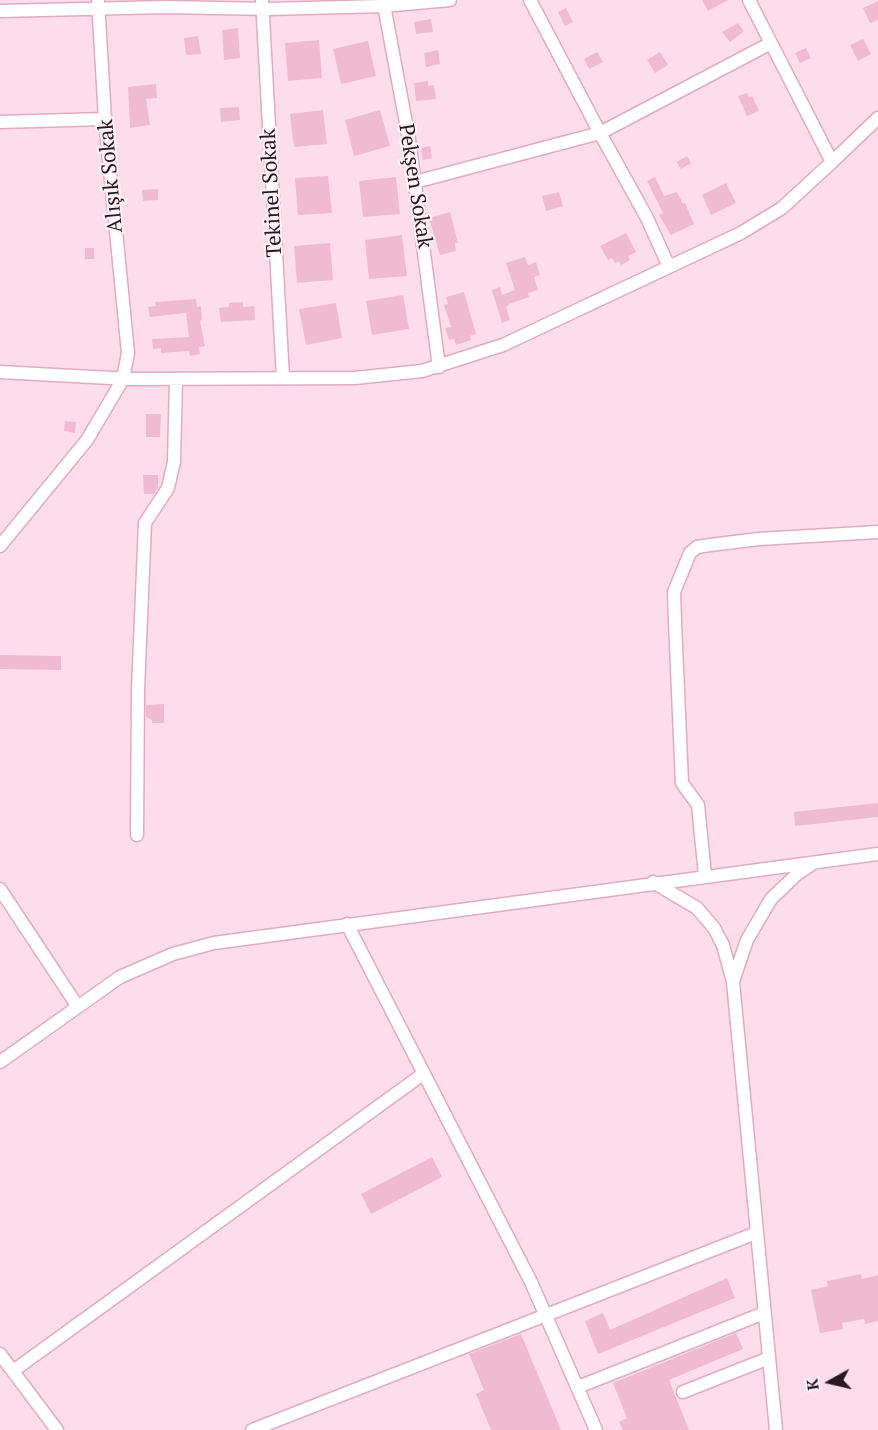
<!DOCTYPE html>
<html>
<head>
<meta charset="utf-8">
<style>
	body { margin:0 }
	#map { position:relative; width:878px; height:1430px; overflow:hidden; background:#feddea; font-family:"PT Serif",serif }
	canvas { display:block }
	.north { position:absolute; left:800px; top:1352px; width:60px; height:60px; -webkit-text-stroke:4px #fdf1f6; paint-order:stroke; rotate:262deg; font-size:16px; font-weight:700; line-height:24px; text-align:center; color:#2a171f }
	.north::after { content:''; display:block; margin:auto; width:21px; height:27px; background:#2a171f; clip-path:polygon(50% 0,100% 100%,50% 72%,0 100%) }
</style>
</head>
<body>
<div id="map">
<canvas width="878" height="1430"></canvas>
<div class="north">K</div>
</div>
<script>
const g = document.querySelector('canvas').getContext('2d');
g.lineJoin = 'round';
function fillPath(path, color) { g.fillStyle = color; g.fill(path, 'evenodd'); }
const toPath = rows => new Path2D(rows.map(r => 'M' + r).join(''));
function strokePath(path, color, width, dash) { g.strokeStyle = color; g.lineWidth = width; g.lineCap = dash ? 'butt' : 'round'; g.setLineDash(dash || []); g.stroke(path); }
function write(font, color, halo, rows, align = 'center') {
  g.font = font + ' "PT Serif",serif'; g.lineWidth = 4.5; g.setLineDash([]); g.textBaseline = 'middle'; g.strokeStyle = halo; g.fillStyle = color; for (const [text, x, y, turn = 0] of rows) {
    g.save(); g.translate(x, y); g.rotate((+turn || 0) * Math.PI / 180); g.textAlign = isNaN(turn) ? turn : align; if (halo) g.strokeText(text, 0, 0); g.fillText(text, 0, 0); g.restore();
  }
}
fillPath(toPath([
	[702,0,728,0,708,11],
	[878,1,878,20,870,23,863,8],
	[566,8,573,22,565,26,558,12],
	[431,19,433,32,416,34,414,22],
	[738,23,744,31,730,42,722,32],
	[238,28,240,58,224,60,222,30],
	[198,36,201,54,186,55,184,38],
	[863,39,871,54,858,61,850,45],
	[319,40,322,78,288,81,285,43],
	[368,41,376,76,341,84,333,49],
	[806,48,811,58,800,63,795,53],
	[438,50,440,64,426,67,424,53],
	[597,52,603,62,589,69,584,59],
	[660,52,668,65,655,73,647,60],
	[428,81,428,86,434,85,436,99,416,101,414,83],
	[156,84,157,98,146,99,150,125,130,128,128,87],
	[747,93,749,97,752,96,759,111,747,116,738,96],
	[239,107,240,120,221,122,220,108],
	[323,110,327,144,294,147,290,114],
	[380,110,390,146,354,156,345,120],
	[430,146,432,158,423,160,421,148],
	[687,156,691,163,681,169,677,162],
	[328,176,332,213,298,215,295,178],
	[396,177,400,214,363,217,359,181],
	[655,177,664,196,677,192,683,204,685,203,694,224,671,235,659,215,663,213,647,181],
	[726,183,736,203,711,215,702,195],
	[158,189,158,200,143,201,142,190],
	[559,192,563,206,546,211,542,196],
	[450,212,458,243,455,243,456,251,440,255,429,218],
	[626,233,636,252,628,256,630,260,621,265,619,261,615,263,612,258,608,260,600,246],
	[402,235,407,276,369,279,365,240],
	[330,243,333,280,297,283,294,246],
	[85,248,94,248,94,259,85,259],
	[525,257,528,265,536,262,540,275,534,277,538,290,528,293,529,297,509,304,506,307,510,320,502,323,492,290,500,287,502,295,515,290,506,263],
	[464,292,476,334,470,336,471,340,456,345,454,339,449,340,445,328,451,327,444,305,448,304,446,297],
	[403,295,409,329,372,335,366,301],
	[196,299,197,307,201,306,202,320,200,321,205,346,199,347,200,354,190,356,189,351,161,353,161,348,153,349,152,339,189,337,186,313,150,317,148,307,156,306,155,302],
	[243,302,243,307,254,306,255,320,221,322,219,308,229,307,229,303],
	[336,303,342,338,306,345,299,309],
	[146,414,161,414,160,437,146,437],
	[65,421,76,422,75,433,64,431],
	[143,475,158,475,158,488,154,494,144,494],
	[0,655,61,656,61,670,0,669],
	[164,704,164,723,152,723,152,720,146,717,146,705],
	[878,803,878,817,795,826,794,812],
	[432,1157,442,1177,371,1214,361,1194],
	[861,1274,862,1279,878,1275,878,1321,865,1324,864,1319,842,1323,843,1329,820,1333,811,1290,828,1286,827,1281],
	[727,1278,735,1298,598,1354,585,1321,603,1313,610,1330],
	[736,1333,743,1349,669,1380,689,1430,623,1430,619,1422,627,1418,613,1383],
	[521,1334,561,1430,491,1430,476,1394,484,1390,469,1354]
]), '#f0bbd0');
const minor = toPath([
	[262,0,283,378],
	[383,0,409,139,439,367],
	[0,11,165,7,269,9,383,6,450,0],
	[0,122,105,119],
	[832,162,878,118],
	[415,182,600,133,530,0],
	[669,267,647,218,600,133,771,43],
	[0,372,129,379,355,378,422,371,503,345,741,233,782,208,832,162,749,0],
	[0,546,87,440,123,379,128,353,105,119,98,0],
	[137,835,138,689,145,523,168,488,174,462,176,379],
	[705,875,698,805,682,783,675,622,674,592,690,553,697,547,710,545,759,539,878,532],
	[653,882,697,908,714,928,723,945,733,982,776,1430],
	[0,889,78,1007],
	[347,924,531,1282,596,1430],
	[733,981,747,940,771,899,797,874,812,864],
	[0,1062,120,977,173,954,214,943,878,854],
	[0,1354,57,1430],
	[13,1371,423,1074],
	[578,1387,764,1313],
	[683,1392,769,1358],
	[252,1430,756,1233]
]);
strokePath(minor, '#e0acc1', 15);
strokePath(minor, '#fff', 12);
write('21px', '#2a171f', '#fdf1f6', [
	["Alışık Sokak",111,176,-95],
	["Pekşen Sokak",415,186,81],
	["Tekinel Sokak",272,193,-93]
]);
</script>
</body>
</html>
